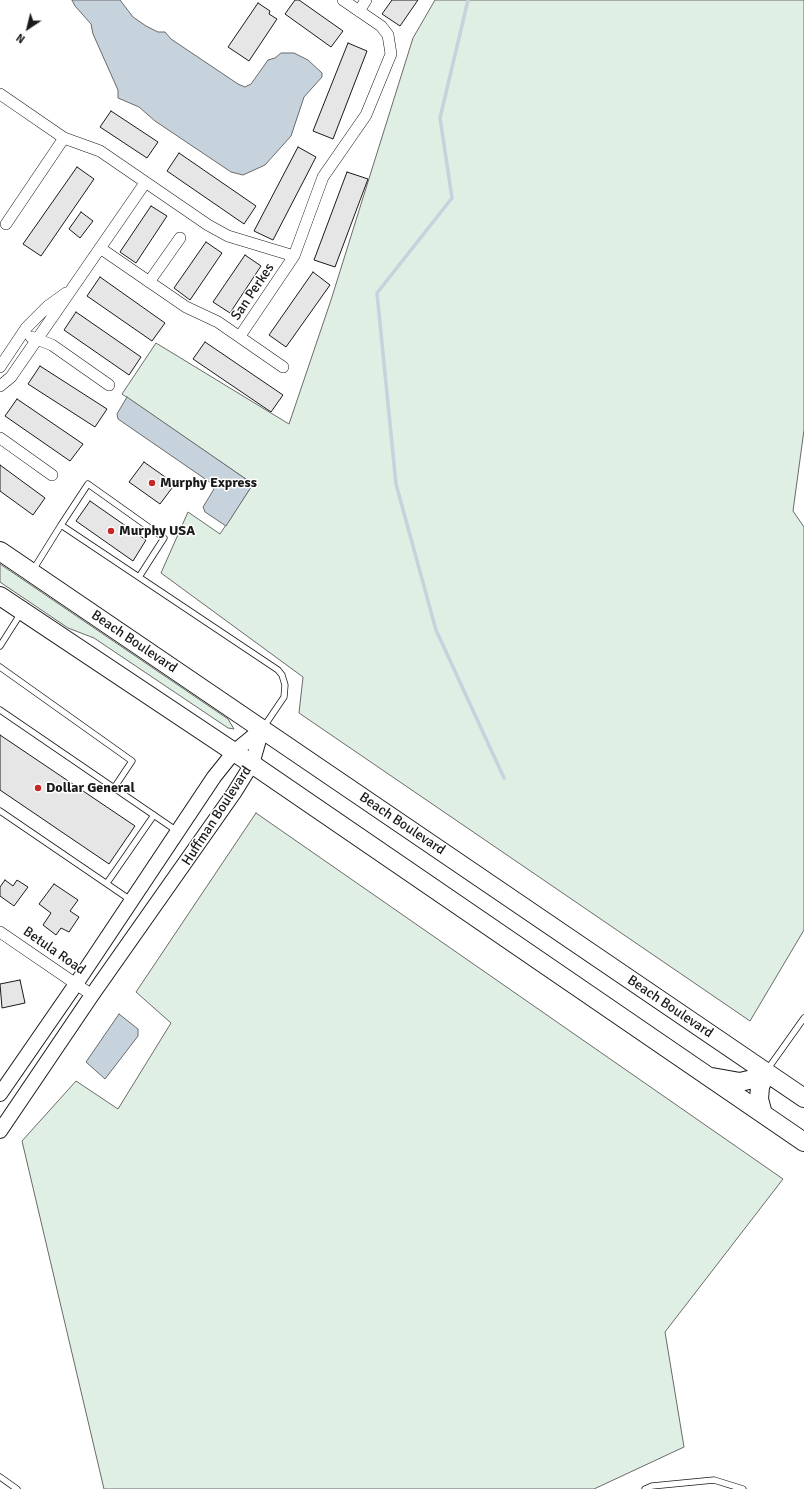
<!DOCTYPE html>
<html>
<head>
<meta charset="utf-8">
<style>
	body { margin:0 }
	#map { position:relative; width:804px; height:1489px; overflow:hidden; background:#fff; font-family:Signika,sans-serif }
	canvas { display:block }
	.north { position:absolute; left:8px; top:8px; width:40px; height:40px; -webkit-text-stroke:3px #fff; paint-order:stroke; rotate:215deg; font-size:11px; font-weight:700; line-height:16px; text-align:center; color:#1a1a1a }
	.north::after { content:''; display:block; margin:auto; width:14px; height:18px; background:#1a1a1a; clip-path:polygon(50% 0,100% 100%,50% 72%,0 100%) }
</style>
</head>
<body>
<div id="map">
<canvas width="804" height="1489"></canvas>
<div class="north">N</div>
</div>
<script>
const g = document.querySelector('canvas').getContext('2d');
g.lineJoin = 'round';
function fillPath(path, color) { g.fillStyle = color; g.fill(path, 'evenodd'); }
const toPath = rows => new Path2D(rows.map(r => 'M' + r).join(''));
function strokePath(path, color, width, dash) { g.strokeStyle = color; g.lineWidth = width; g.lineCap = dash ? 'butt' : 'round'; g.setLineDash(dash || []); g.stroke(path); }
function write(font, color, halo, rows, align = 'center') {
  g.font = font + ' Signika,sans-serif'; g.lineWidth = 3; g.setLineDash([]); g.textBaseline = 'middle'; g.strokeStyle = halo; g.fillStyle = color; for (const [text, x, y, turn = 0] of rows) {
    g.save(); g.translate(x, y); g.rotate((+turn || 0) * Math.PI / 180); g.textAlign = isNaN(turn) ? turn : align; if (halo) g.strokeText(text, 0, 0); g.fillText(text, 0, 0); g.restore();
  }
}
const green = toPath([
	[435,0,804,0,804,430,793,511,804,527,804,930,750,1021,299,713,303,677,161,573,188,512,220,534,253,484,122,394,156,343,289,424,331,300,413,38,435,0],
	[0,564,228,719,234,729,228,728,94,638,68,628,0,582,0,564],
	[256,813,783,1179,665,1332,684,1447,594,1489,104,1489,22,1141,76,1081,118,1109,171,1023,136,992,256,813]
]);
fillPath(green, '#e0efe3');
strokePath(green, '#6a6a6a', 1);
const water = toPath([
	[72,0,120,0,133,17,146,26,158,32,165,32,171,39,238,84,245,87,251,84,268,60,275,58,281,53,294,53,308,60,322,73,322,77,304,97,291,136,265,165,243,175,231,172,155,121,139,107,118,98,118,90,93,34,91,24,75,6,72,0],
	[127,397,253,484,226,526,205,512,203,507,214,489,211,483,118,419,117,414,127,397],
	[119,1014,138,1029,138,1036,105,1079,86,1062,119,1014]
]);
fillPath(water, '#c6d2dc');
strokePath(water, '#6a6a6a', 1);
strokePath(toPath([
	[468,0,440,118,452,198,377,293,396,484,436,630,504,778]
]), '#c6d2dc', 3.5);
const building = toPath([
	[295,0,299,0,343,31,331,47,285,14,295,0],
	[392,0,418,0,400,26,382,14,392,0],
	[258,3,270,11,269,14,277,19,249,61,228,47,258,3],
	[348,43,367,51,333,139,313,131,348,43],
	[111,111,158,142,147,158,100,127,111,111],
	[298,147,316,157,273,240,254,231,298,147],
	[179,153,256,206,244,224,167,171,179,153],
	[77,167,94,179,41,256,23,244,77,167],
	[347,172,368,179,335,267,314,260,347,172],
	[151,206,167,216,136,263,120,252,151,206],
	[81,212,93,221,80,238,69,229,81,212],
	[206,242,222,253,190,300,174,288,206,242],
	[245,255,261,266,230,313,213,302,245,255],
	[313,272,330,285,286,347,269,335,313,272],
	[100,277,165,323,152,341,87,296,100,277],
	[76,312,141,357,129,375,64,330,76,312],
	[205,342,283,395,271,412,193,359,205,342],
	[40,366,107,409,95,427,28,384,40,366],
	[17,399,83,444,70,461,5,416,17,399],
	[144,462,175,484,160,504,129,482,144,462],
	[0,465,45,498,33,515,0,491,0,465],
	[90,501,146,540,133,561,76,521,90,501],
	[0,735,135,826,109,864,0,790,0,735],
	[5,880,13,886,17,880,28,887,14,906,0,896,0,887,5,880],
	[54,884,78,900,70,911,79,917,69,932,61,928,56,935,43,925,51,913,39,904,54,884],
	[20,980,25,1003,2,1008,0,984,20,980]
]);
fillPath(building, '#e6e6e6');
strokePath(building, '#1a1a1a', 1);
const service = toPath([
	[61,525,88,484,164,538,139,577],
	[33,570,61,525,278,670,282,675,285,685,284,697,263,728],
	[0,646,21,613],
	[0,667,132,761,114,788],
	[0,710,177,831],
	[0,811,132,901],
	[107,883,154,815],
	[767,1070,804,1018],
	[0,1477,17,1489],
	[645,1489,652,1486,714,1480,743,1489]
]);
const minor = toPath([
	[359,11,366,0],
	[0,94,64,138,100,151,208,225,228,236,294,256],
	[6,224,64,138],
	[100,248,186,307,218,322,283,367],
	[149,282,180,238],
	[240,336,294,256,323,177,366,115,391,54,388,35,381,26,343,0],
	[31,337,52,345,109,385],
	[0,367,26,328,48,306,66,293],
	[0,386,11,377,145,183],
	[0,438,52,475],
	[0,932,92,995]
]);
const tertiary = toPath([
	[0,1094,76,984,214,777,234,752,262,729],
	[0,1131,92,995,234,793,252,764,262,729]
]);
const trunk = toPath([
	[0,551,804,1098],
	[0,596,252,764,804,1142],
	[712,1077,740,1082,753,1079,766,1072],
	[763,1114,759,1099,760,1087,766,1072]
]);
strokePath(service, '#1a1a1a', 7);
strokePath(minor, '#1a1a1a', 12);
strokePath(tertiary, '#1a1a1a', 16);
strokePath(trunk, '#1a1a1a', 20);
strokePath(service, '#fff', 5.5);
strokePath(minor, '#fff', 11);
strokePath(tertiary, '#fff', 14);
strokePath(trunk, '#fff', 18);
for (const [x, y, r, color] of [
	[152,483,4,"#c62828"],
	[111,531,4,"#c62828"],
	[38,788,4,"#c62828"]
]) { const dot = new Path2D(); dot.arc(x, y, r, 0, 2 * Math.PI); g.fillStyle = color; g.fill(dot); strokePath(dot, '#fff', 1.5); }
write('14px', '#1a1a1a', '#fff', [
	["San Perkes",253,292,-56],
	["Beach Boulevard",134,642,34],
	["Huffman Boulevard",217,816,-57],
	["Beach Boulevard",402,824,34],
	["Betula Road",54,951,35],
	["Beach Boulevard",670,1007,34]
]);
write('bold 14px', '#1a1a1a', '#fff', [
	["Murphy Express",160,483],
	["Murphy USA",119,531],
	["Dollar General",46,788]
], 'left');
</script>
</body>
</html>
